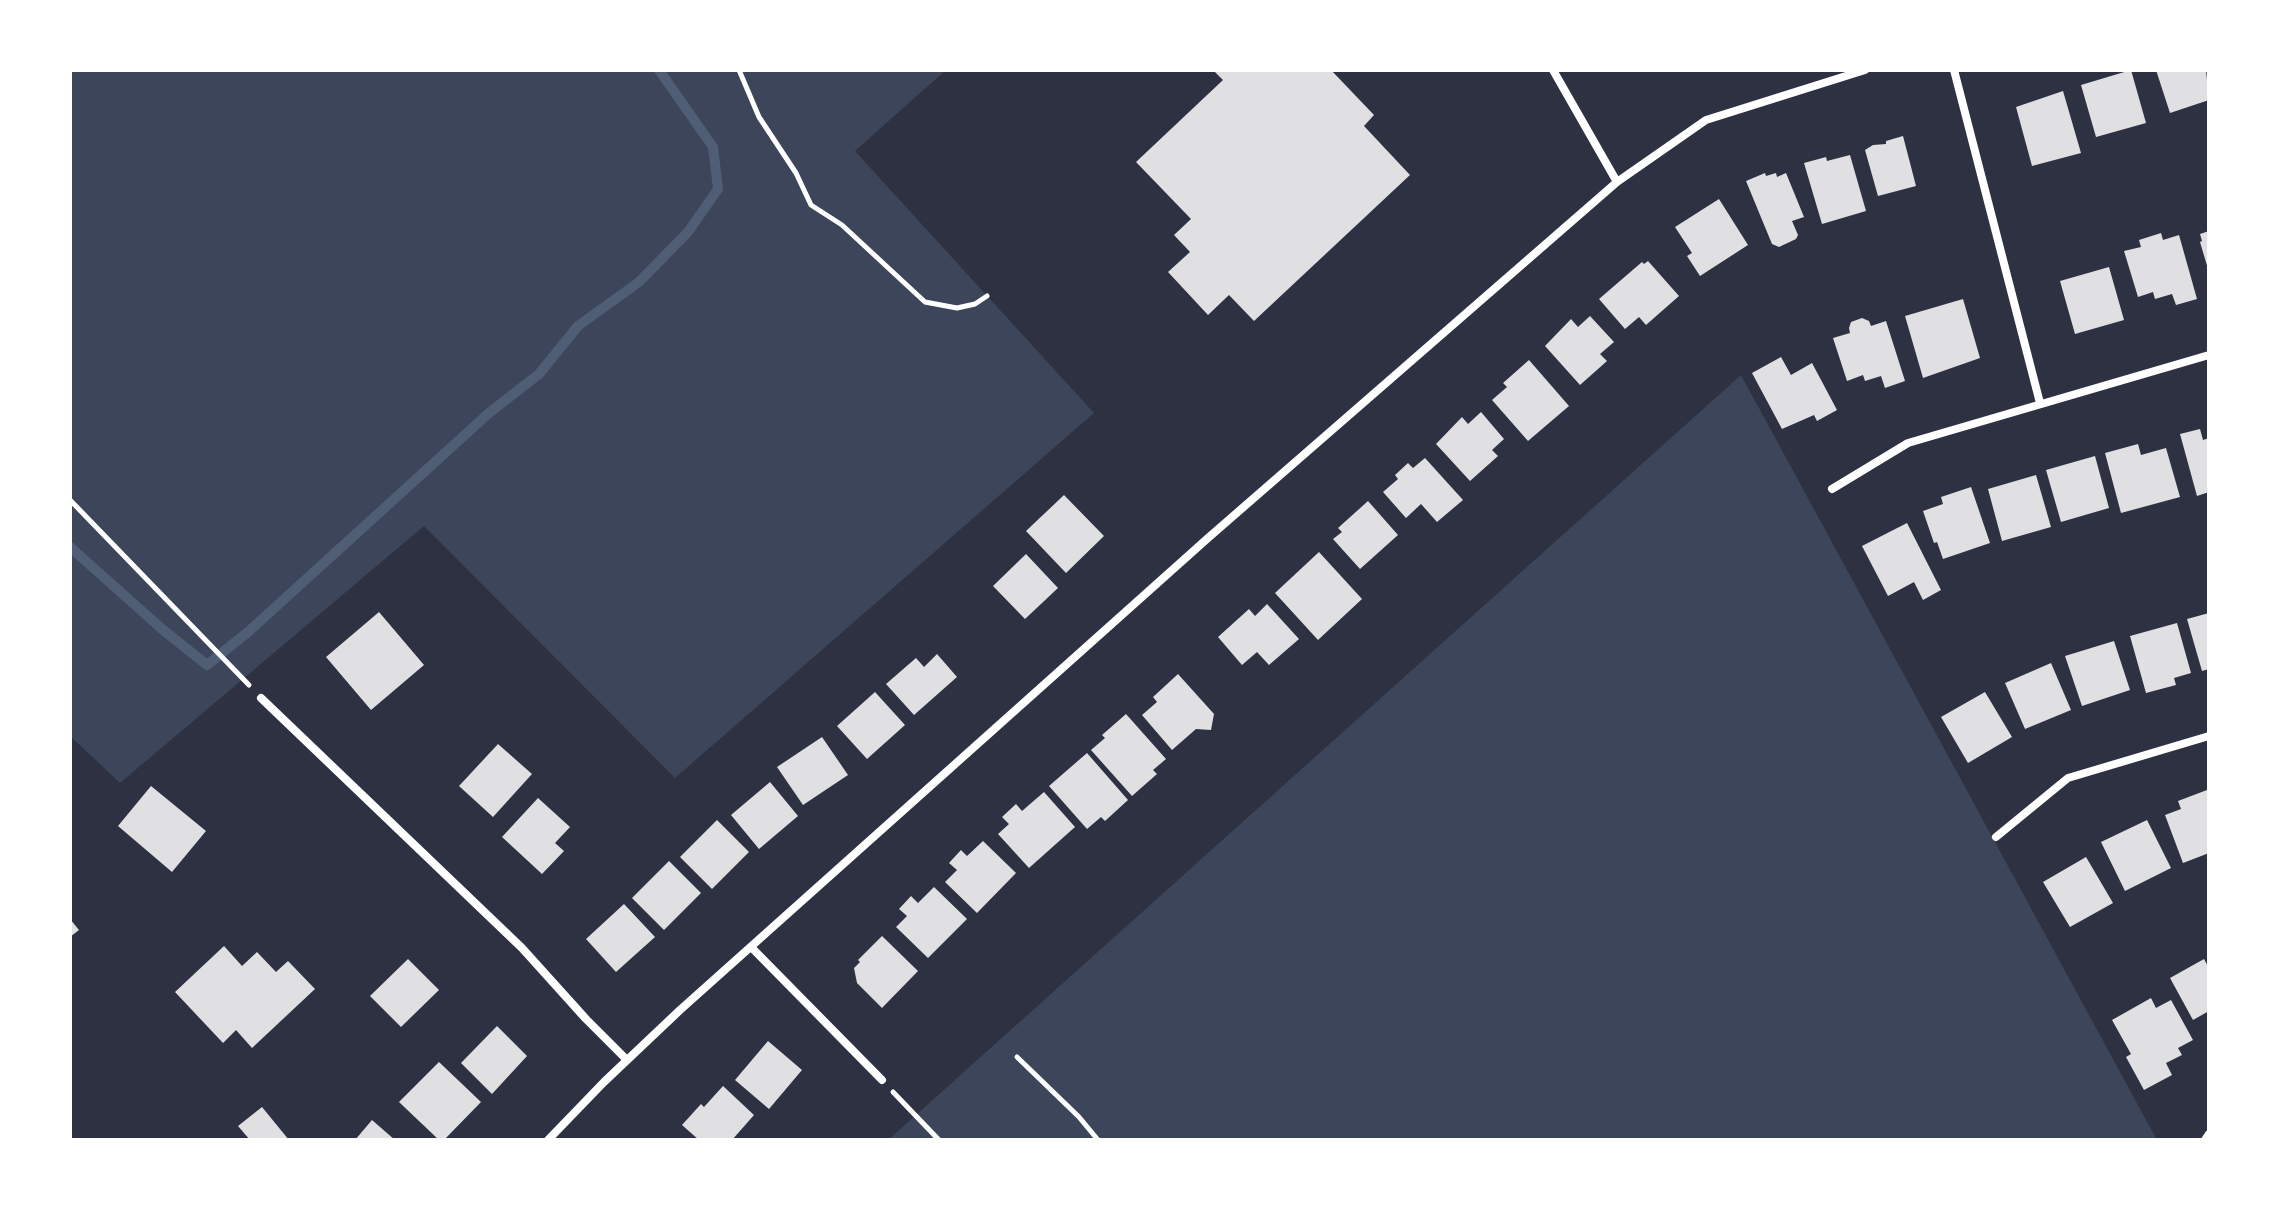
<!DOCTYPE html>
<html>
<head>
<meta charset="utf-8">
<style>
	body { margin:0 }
	#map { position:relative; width:2279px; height:1210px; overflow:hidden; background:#2d3142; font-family:"Noto Sans",sans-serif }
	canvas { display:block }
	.frame { position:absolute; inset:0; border:72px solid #fff; pointer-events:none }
</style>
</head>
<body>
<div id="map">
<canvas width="2279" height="1210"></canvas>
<div class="frame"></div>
</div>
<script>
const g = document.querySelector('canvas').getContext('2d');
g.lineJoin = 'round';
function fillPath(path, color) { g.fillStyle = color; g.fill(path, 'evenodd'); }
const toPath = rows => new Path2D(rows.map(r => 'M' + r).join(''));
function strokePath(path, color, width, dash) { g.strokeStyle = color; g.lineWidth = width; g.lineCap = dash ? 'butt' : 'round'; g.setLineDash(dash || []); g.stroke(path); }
fillPath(toPath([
	[70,70,946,70,855,151,1094,413,675,778,424,526,120,783,70,736],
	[1741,375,2157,1140,888,1140]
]), '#3c4559');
strokePath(toPath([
	[70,547,162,629,207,665,248,632,489,413,539,374,578,326,639,282,688,232,718,189,713,147,659,70]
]), '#4f5d75', 10);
fillPath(toPath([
	[1213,70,1331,70,1374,115,1364,126,1410,175,1254,321,1229,295,1208,315,1168,272,1190,252,1174,235,1191,219,1136,162,1223,80],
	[2131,70,2146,123,2096,137,2081,85],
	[2156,70,2206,70,2209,100,2170,113],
	[2063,91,2081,153,2032,166,2016,107],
	[1903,136,1916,186,1878,196,1865,150,1873,145,1886,144,1886,141],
	[1850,155,1866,211,1822,224,1804,163,1826,157,1827,161],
	[1765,173,1766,176,1776,173,1777,177,1786,173,1804,217,1792,221,1798,235,1796,239,1779,247,1772,244,1746,181],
	[1719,199,1748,245,1700,276,1687,256,1692,253,1675,227],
	[2209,231,2209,269,2208,269,2200,242,2202,241,2200,234],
	[2161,233,2163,240,2179,235,2197,299,2176,305,2172,294,2155,299,2153,292,2138,297,2124,251,2141,247,2139,240],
	[1648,261,1679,296,1646,325,1639,317,1625,329,1599,299,1642,262,1644,264],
	[2109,267,2124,320,2075,334,2060,281],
	[1963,299,1980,358,1923,378,1905,316],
	[1590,316,1614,342,1600,354,1607,361,1580,385,1545,346,1571,319,1578,327],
	[1862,318,1869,321,1871,326,1886,321,1905,381,1885,388,1881,376,1865,381,1863,375,1847,381,1833,338,1850,333,1849,328,1851,322],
	[1781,357,1791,375,1812,363,1837,410,1817,421,1814,415,1782,429,1752,373],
	[1529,360,1569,406,1528,441,1492,400,1507,387,1503,383],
	[1481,412,1504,439,1492,450,1498,456,1470,481,1436,444,1462,417,1468,424],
	[2200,429,2203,440,2209,438,2209,492,2197,496,2180,434],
	[2138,444,2141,455,2166,448,2180,497,2121,513,2105,453],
	[2095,456,2109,508,2061,522,2046,470],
	[1425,458,1463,500,1437,522,1421,504,1406,518,1383,492,1398,479,1395,475,1408,463,1413,468],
	[2036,475,2051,527,2002,541,1988,489],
	[1971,487,1990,543,1943,559,1937,542,1934,543,1923,511,1943,504,1941,497],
	[1064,495,1104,536,1066,573,1026,531],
	[1368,501,1398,535,1360,569,1333,539,1342,532,1338,528],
	[1907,523,1941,590,1923,600,1914,582,1888,596,1862,546],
	[1319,552,1362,599,1318,640,1275,593],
	[1026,554,1058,588,1025,619,993,586],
	[1267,604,1299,639,1269,665,1257,652,1242,665,1218,637,1249,609,1255,616],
	[379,612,424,665,371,710,326,657],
	[2209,613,2209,669,2202,671,2187,619],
	[2177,623,2191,673,2174,678,2176,685,2146,693,2130,636],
	[2114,641,2130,690,2082,706,2065,656],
	[937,654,957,677,914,715,886,684,916,658,924,667],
	[2051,663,2071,710,2025,729,2005,683],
	[1178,674,1214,714,1211,730,1196,729,1172,750,1142,715,1157,702,1153,697],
	[875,692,905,725,867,759,837,726],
	[1985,692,2012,737,1968,763,1941,717],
	[1126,714,1166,759,1153,770,1157,774,1132,796,1091,750,1105,738,1102,735],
	[822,737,848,775,803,805,777,767],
	[498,744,532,774,493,817,459,786],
	[1087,753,1128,800,1105,821,1101,817,1087,829,1049,786],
	[770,782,798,816,759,849,731,815],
	[151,786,206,831,172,872,118,826],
	[2207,790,2209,853,2183,863,2165,815,2181,809,2178,801],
	[1044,792,1075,827,1029,868,998,834,1009,824,1002,817,1016,804,1022,811],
	[538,798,570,827,555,843,564,851,542,874,502,837],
	[717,820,749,852,712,889,680,857],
	[2147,820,2171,868,2125,891,2101,842],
	[983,841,1016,873,977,913,945,882,957,870,949,863,961,850,967,856],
	[2086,857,2113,903,2070,927,2043,882],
	[669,861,701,893,664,930,632,898],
	[934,887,967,919,928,958,896,927,907,916,899,909,911,896,918,903],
	[624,904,655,937,616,972,586,939],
	[70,919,79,930,70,937],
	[882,936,918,971,882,1008,857,983,854,968,860,962,858,960],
	[224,946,242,966,257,952,276,972,288,961,315,989,252,1048,236,1030,223,1043,175,992],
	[408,959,439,990,401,1027,370,996],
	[2204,959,2209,968,2209,1011,2193,1020,2170,978],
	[2151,998,2156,1008,2171,1000,2193,1040,2178,1048,2182,1055,2166,1063,2172,1075,2144,1090,2126,1057,2131,1054,2112,1020],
	[497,1026,527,1056,492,1094,461,1063],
	[768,1041,802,1070,769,1109,735,1080],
	[439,1062,481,1102,444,1140,439,1140,399,1102],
	[723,1086,754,1115,732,1140,699,1140,682,1125,701,1104,704,1107],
	[262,1107,289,1140,250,1140,238,1126],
	[372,1120,395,1140,355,1140]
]), '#e0e0e3');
strokePath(toPath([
	[739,70,759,117,796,173,811,205,842,225,925,302,957,308,975,304,987,296],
	[70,500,249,685],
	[1017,1057,1079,1117,1098,1140],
	[893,1092,939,1140]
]), '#fff', 5);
strokePath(toPath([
	[1553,70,1617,182],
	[1954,70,2040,403],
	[1832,489,1908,443,2209,355],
	[261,698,522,948,586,1019,627,1060],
	[1996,837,2068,778,2209,736],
	[752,948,882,1080],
	[548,1140,604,1082,680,1010,1208,538,1617,182,1706,120,1865,70],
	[2205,1140,2209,1134]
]), '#fff', 8);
</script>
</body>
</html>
